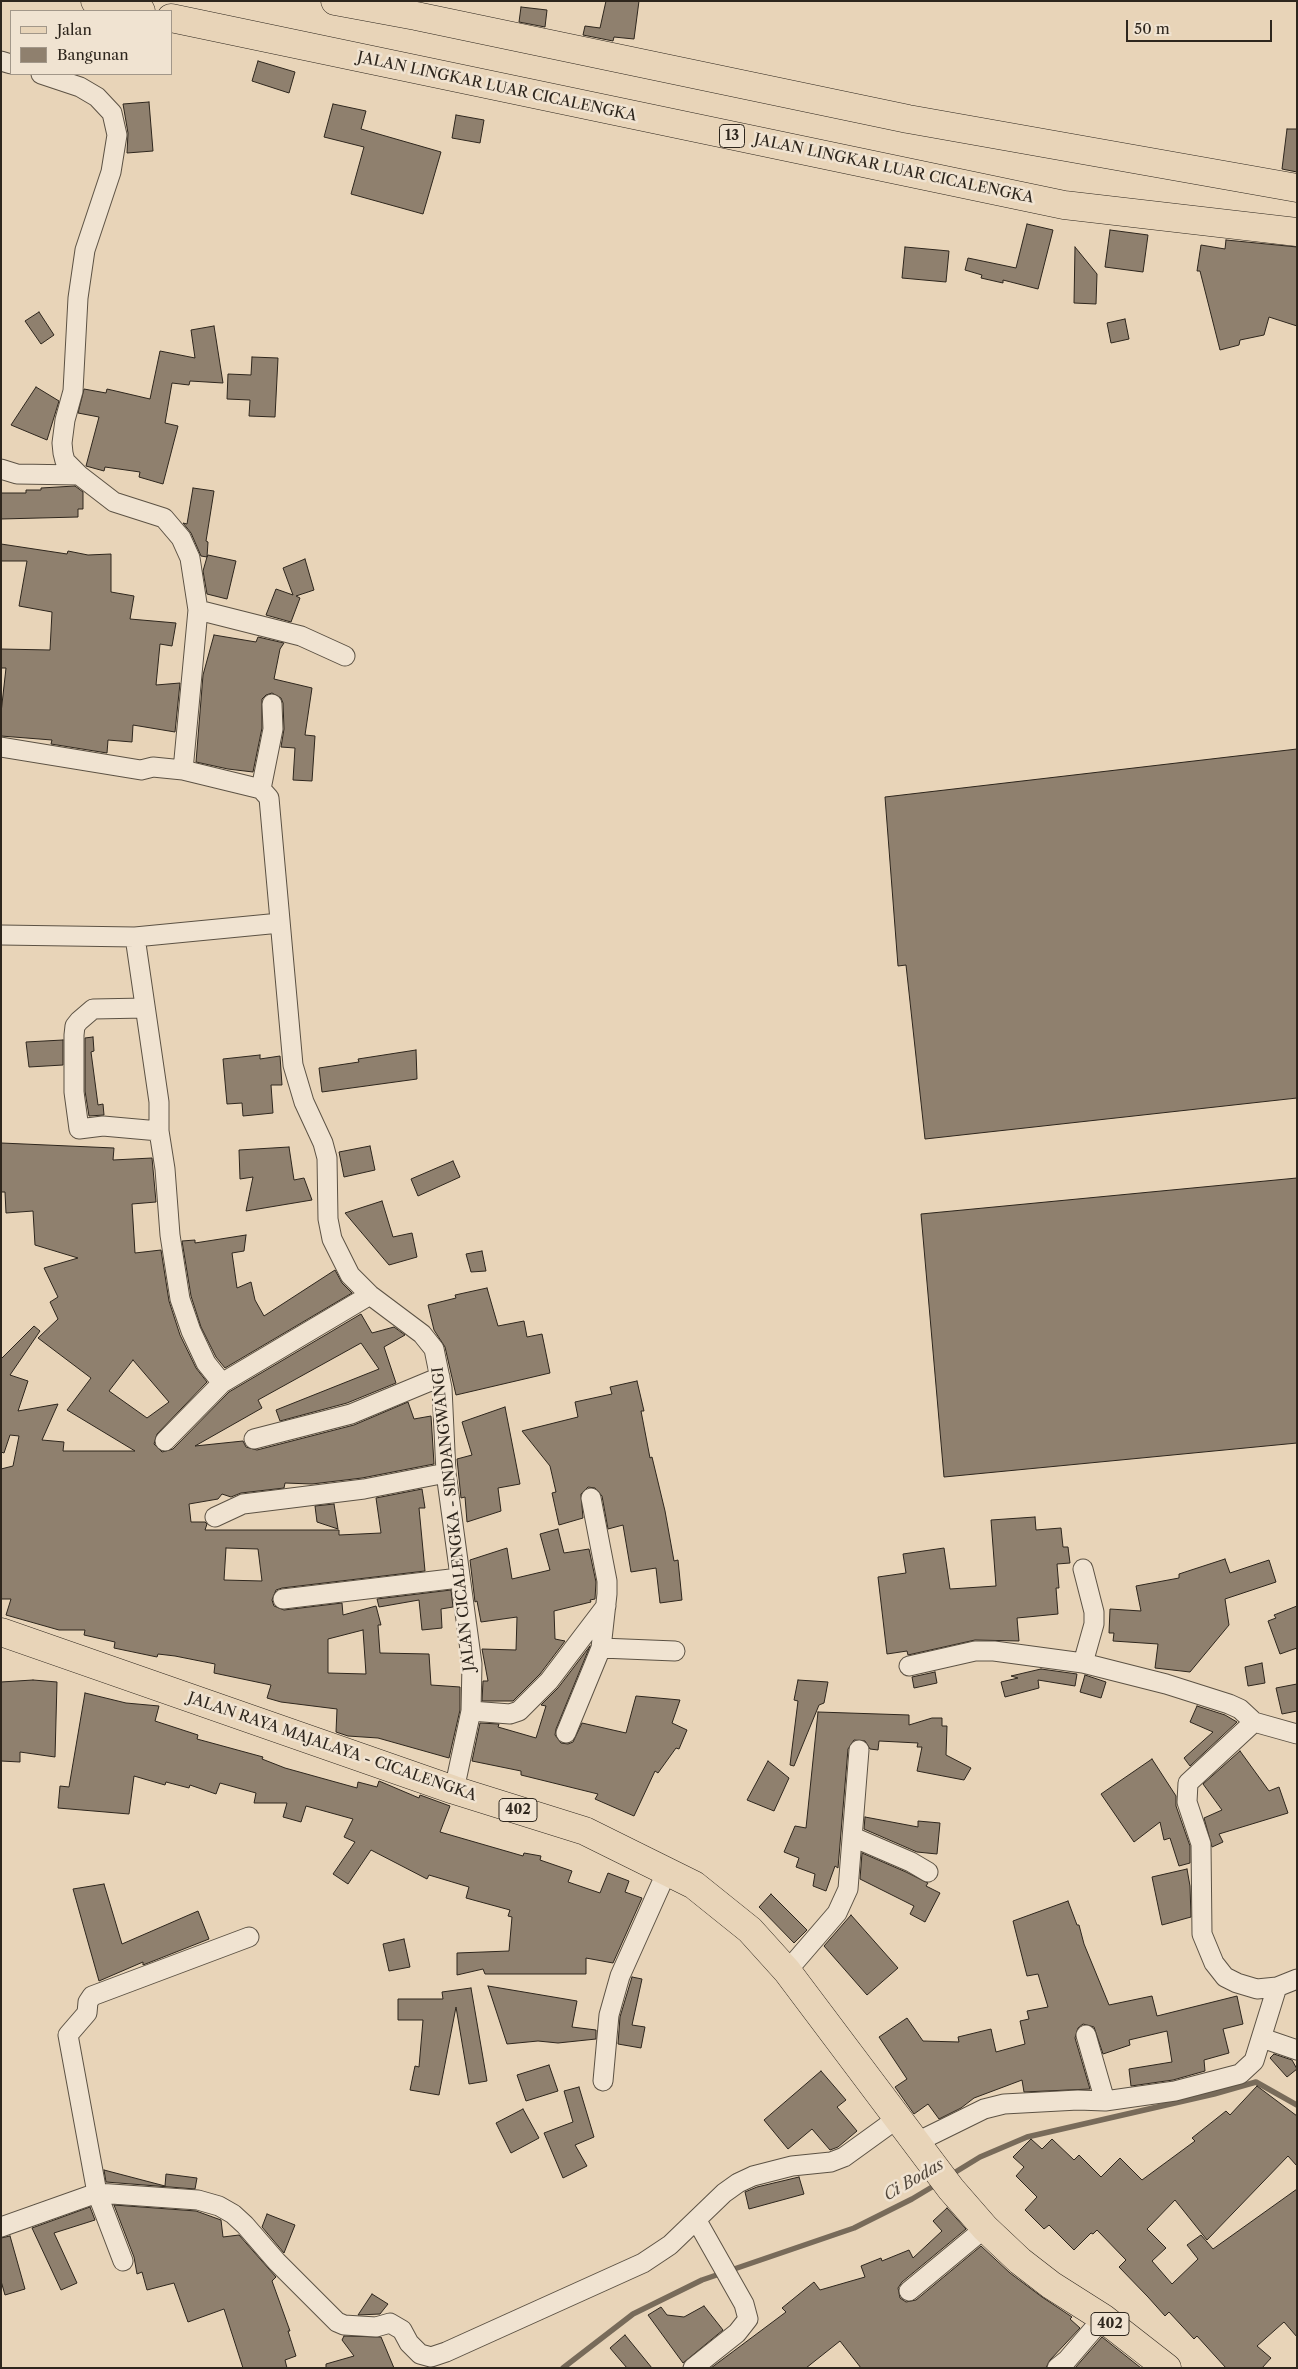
<!DOCTYPE html>
<html>
<head>
<meta charset="utf-8">
<style>
	body { margin:0 }
	#map { position:relative; width:1298px; height:2369px; overflow:hidden; background:#e8d4b8; font-family:"Libre Caslon Text",serif }
	canvas { display:block }
	.frame { position:absolute; inset:0; border:2px solid #2e261d; pointer-events:none }
	.legend { position:absolute; left:10px; top:10px; width:162px; height:65px; box-sizing:border-box; background:#f0e3d1; border:1px solid #a29789; margin:0; padding:6px 9px; list-style:none; font-size:15px; color:#2e261d }
	.legend li { display:flex; align-items:center; gap:10px; height:25px }
	.legend b { width:25px; border:1px solid #a29789 }
	.scale { position:absolute; left:1126px; top:20px; width:146px; height:22px; box-sizing:border-box; border:2px solid #2e261d; border-top:0; padding-left:6px; font-size:15px; line-height:18px; white-space:nowrap; color:#2e261d; -webkit-text-stroke:4px #f0e3d1; paint-order:stroke }
</style>
</head>
<body>
<div id="map">
<canvas width="1298" height="2369"></canvas>
<div class="frame"></div>
<ul class="legend">
<li><b style="height:6px;background:#e8d4b8"></b>Jalan</li>
<li><b style="height:14px;background:#8f806e"></b>Bangunan</li>
</ul>
<div class="scale">50 m</div>
</div>
<script>
const g = document.querySelector('canvas').getContext('2d');
g.lineJoin = 'round';
const toPath = rows => new Path2D(rows.map(r => 'M' + r).join(''));
function strokePath(path, color, width, dash) { g.strokeStyle = color; g.lineWidth = width; g.lineCap = dash ? 'butt' : 'round'; g.setLineDash(dash || []); g.stroke(path); }
function fillPath(path, color) { g.fillStyle = color; g.fill(path, 'evenodd'); }
function write(font, color, halo, rows, align = 'center') {
  g.font = font + ' "Libre Caslon Text",serif'; g.lineWidth = 5; g.setLineDash([]); g.textBaseline = 'middle'; g.strokeStyle = halo; g.fillStyle = color; for (const [text, x, y, turn = 0] of rows) {
    g.save(); g.translate(x, y); g.rotate((+turn || 0) * Math.PI / 180); g.textAlign = isNaN(turn) ? turn : align; if (halo) g.strokeText(text, 0, 0); g.fillText(text, 0, 0); g.restore();
  }
}
strokePath(toPath([
	[949,2176,980,2157,1027,2137,1214,2094,1256,2082,1297,2105],
	[563,2368,633,2314,702,2280,854,2228,912,2199,937,2184]
]), '#786b5a', 5.5);
const building = toPath([
	[606,1,639,1,634,39,614,37,613,41,583,35,585,26,600,28,606,1],
	[521,7,547,10,545,27,519,22,521,7],
	[258,61,295,72,289,93,252,81,258,61],
	[149,102,153,151,127,153,128,133,123,104,149,102],
	[333,104,366,111,361,129,441,152,423,214,351,194,364,147,324,137,333,104],
	[456,115,484,120,480,143,452,138,456,115],
	[1287,129,1297,129,1297,172,1282,169,1287,129],
	[1027,224,1053,230,1038,289,1003,280,1003,283,981,278,982,275,965,270,968,258,1016,268,1027,224],
	[1110,230,1148,235,1143,272,1105,267,1110,230],
	[1226,240,1297,247,1297,326,1269,317,1264,335,1240,340,1239,345,1220,350,1200,271,1197,271,1201,245,1225,249,1226,240],
	[905,247,949,251,946,282,902,278,905,247],
	[1075,247,1097,274,1096,304,1074,303,1075,247],
	[39,312,54,335,41,344,25,321,39,312],
	[1125,319,1129,339,1111,343,1107,323,1125,319],
	[214,326,223,383,190,381,189,385,172,383,165,423,178,426,163,484,139,477,140,472,105,467,104,471,86,466,99,417,78,413,84,389,106,393,107,389,150,399,160,351,195,358,191,330,214,326],
	[252,357,278,358,275,417,249,416,250,400,227,399,228,374,251,375,252,357],
	[36,387,59,401,47,440,11,425,36,387],
	[75,486,83,492,83,509,78,509,78,517,1,519,1,493,26,493,26,490,41,490,41,488,75,486],
	[193,488,214,491,206,541,208,542,207,557,208,555,236,561,227,599,207,594,203,571,207,557,201,556,191,533,183,523,187,524,193,488],
	[1,544,67,554,68,551,88,555,111,554,111,592,134,596,130,619,176,623,172,646,160,644,156,685,180,683,175,732,133,725,132,742,108,740,107,753,51,744,52,740,1,736,1,713,6,668,1,668,1,649,50,650,52,612,19,606,27,561,1,561,1,544],
	[305,559,314,590,296,596,300,598,291,622,266,615,276,589,293,595,283,568,305,559],
	[214,635,256,642,258,637,284,643,280,649,274,679,312,688,305,735,315,736,312,781,293,780,295,748,281,747,284,729,283,703,281,698,272,693,266,695,262,699,262,728,253,772,228,769,196,762,203,675,214,635],
	[1297,749,1297,1098,925,1139,906,965,898,966,885,797,1297,749],
	[93,1037,94,1051,91,1052,98,1105,103,1104,104,1115,89,1116,85,1091,85,1038,93,1037],
	[63,1040,63,1065,29,1067,26,1042,63,1040],
	[416,1050,417,1079,322,1092,319,1068,359,1062,358,1059,416,1050],
	[260,1055,260,1059,280,1056,282,1085,271,1085,273,1113,243,1116,242,1103,227,1104,223,1059,260,1055],
	[1,1143,114,1148,113,1160,152,1158,156,1202,132,1204,135,1253,161,1250,169,1301,180,1335,196,1368,207,1382,157,1434,154,1444,162,1452,173,1449,229,1392,361,1314,372,1333,394,1327,405,1335,384,1347,396,1383,347,1403,280,1421,276,1410,379,1369,361,1343,258,1400,262,1408,195,1446,243,1441,246,1447,257,1450,354,1425,408,1402,414,1419,431,1416,434,1464,362,1478,312,1484,285,1483,284,1488,241,1493,231,1497,222,1494,218,1499,189,1504,191,1522,205,1522,207,1524,205,1530,339,1530,339,1535,381,1533,376,1498,422,1489,425,1508,419,1508,425,1571,282,1588,276,1590,272,1600,274,1606,284,1610,342,1603,343,1615,376,1606,381,1625,378,1625,380,1653,429,1654,431,1685,460,1687,460,1710,449,1758,378,1738,348,1736,336,1732,337,1709,281,1702,267,1698,271,1685,214,1673,215,1664,175,1656,158,1654,157,1657,114,1648,115,1642,84,1635,85,1630,59,1630,6,1615,11,1599,1,1599,1,1469,13,1466,19,1436,10,1435,4,1453,1,1452,1,1359,34,1326,40,1331,10,1375,28,1381,18,1411,58,1404,42,1440,64,1442,63,1451,135,1451,67,1410,91,1378,38,1338,58,1319,50,1302,58,1297,44,1268,78,1258,35,1245,33,1211,6,1213,5,1192,1,1192,1,1143],
	[133,1360,169,1402,147,1418,109,1391,133,1360],
	[226,1548,258,1549,262,1581,224,1580,226,1548],
	[363,1630,366,1674,328,1673,328,1639,363,1630],
	[370,1146,375,1170,344,1177,339,1152,370,1146],
	[289,1147,294,1180,304,1178,312,1200,246,1211,253,1177,240,1179,239,1150,289,1147],
	[453,1161,460,1177,418,1196,411,1179,453,1161],
	[1297,1178,1297,1443,944,1477,921,1214,1297,1178],
	[382,1201,393,1237,412,1233,417,1257,389,1265,345,1213,382,1201],
	[246,1235,244,1251,232,1253,237,1288,251,1282,255,1300,264,1316,335,1270,342,1283,352,1293,225,1368,216,1357,201,1327,191,1296,182,1241,195,1240,195,1243,246,1235],
	[482,1251,486,1271,471,1272,466,1254,482,1251],
	[487,1288,498,1326,524,1321,527,1337,542,1334,550,1373,456,1395,445,1347,434,1330,428,1305,456,1298,455,1295,487,1288],
	[637,1381,644,1411,641,1411,650,1458,652,1457,665,1511,674,1561,678,1560,682,1600,660,1603,656,1568,631,1572,623,1525,608,1529,602,1496,595,1488,588,1487,581,1494,583,1518,559,1525,552,1493,556,1492,550,1466,522,1431,578,1417,575,1402,612,1394,610,1387,637,1381],
	[505,1407,520,1484,498,1488,501,1511,467,1522,465,1497,461,1498,457,1459,472,1455,462,1422,505,1407],
	[334,1504,338,1529,317,1522,315,1506,334,1504],
	[1035,1517,1036,1530,1061,1528,1063,1547,1068,1547,1070,1563,1057,1564,1059,1588,1056,1588,1058,1614,1017,1618,1019,1641,975,1640,908,1655,907,1651,887,1654,878,1577,906,1573,903,1554,944,1548,950,1589,996,1586,991,1520,1035,1517],
	[558,1529,564,1553,589,1549,596,1582,595,1599,590,1600,591,1602,554,1611,555,1639,565,1641,540,1674,513,1701,482,1701,483,1681,488,1681,482,1649,516,1650,517,1617,481,1622,477,1601,475,1602,470,1560,507,1548,512,1579,550,1570,540,1534,558,1529],
	[1225,1559,1230,1573,1269,1560,1276,1582,1225,1599,1229,1625,1190,1672,1155,1668,1158,1644,1113,1641,1114,1633,1109,1633,1110,1609,1141,1611,1136,1586,1179,1578,1179,1574,1225,1559],
	[451,1590,453,1607,441,1609,442,1628,422,1630,419,1600,379,1607,377,1599,451,1590],
	[1297,1606,1297,1648,1280,1654,1268,1621,1276,1618,1274,1615,1297,1606],
	[590,1646,556,1729,555,1735,561,1743,568,1744,573,1742,582,1723,626,1733,636,1696,680,1700,672,1723,687,1730,679,1749,676,1748,658,1773,655,1771,634,1816,595,1799,598,1794,521,1775,521,1771,472,1761,480,1723,499,1724,498,1727,536,1738,546,1706,541,1705,558,1688,590,1646],
	[1262,1663,1265,1683,1248,1686,1245,1667,1262,1663],
	[1041,1669,1077,1674,1075,1686,1038,1680,1039,1688,1005,1697,1001,1682,1018,1678,1011,1676,1041,1669],
	[935,1672,937,1683,914,1688,912,1677,935,1672],
	[1085,1675,1106,1682,1101,1698,1080,1692,1085,1675],
	[33,1680,57,1682,55,1757,20,1752,20,1762,1,1761,1,1682,33,1680],
	[798,1680,828,1682,824,1703,819,1705,794,1766,790,1765,798,1701,794,1700,798,1680],
	[1297,1684,1297,1711,1282,1714,1276,1688,1297,1684],
	[85,1693,126,1703,159,1706,155,1721,198,1735,197,1739,263,1757,262,1759,285,1768,357,1788,358,1782,377,1787,379,1781,419,1798,420,1795,450,1806,440,1832,523,1856,524,1853,541,1856,540,1860,572,1871,568,1882,600,1893,608,1873,629,1881,625,1892,642,1898,613,1963,586,1958,586,1974,485,1974,483,1969,457,1975,457,1953,509,1951,512,1917,508,1916,510,1910,466,1898,469,1887,429,1875,427,1879,371,1850,348,1884,333,1874,355,1842,344,1837,353,1819,306,1806,301,1822,283,1817,287,1803,254,1803,256,1793,220,1783,216,1794,190,1785,189,1788,166,1782,165,1785,134,1776,129,1814,58,1808,60,1786,69,1787,85,1693],
	[1197,1706,1225,1715,1237,1722,1190,1766,1184,1758,1213,1732,1190,1722,1197,1706],
	[818,1712,909,1715,909,1725,932,1718,942,1718,942,1726,947,1726,946,1755,971,1768,964,1780,917,1771,922,1747,917,1747,918,1743,879,1741,878,1750,870,1749,865,1741,854,1740,848,1749,838,1868,835,1866,826,1891,813,1886,815,1874,796,1867,799,1858,784,1852,795,1826,806,1828,818,1712],
	[1240,1751,1269,1791,1279,1787,1288,1813,1219,1834,1223,1842,1212,1847,1204,1818,1222,1810,1203,1784,1240,1751],
	[1152,1759,1176,1796,1176,1806,1190,1846,1190,1863,1179,1866,1170,1838,1164,1840,1160,1822,1134,1842,1101,1794,1152,1759],
	[768,1761,789,1778,774,1811,747,1800,768,1761],
	[865,1817,918,1827,918,1821,940,1823,937,1854,917,1852,864,1829,865,1817],
	[862,1853,906,1872,928,1883,926,1886,940,1893,925,1922,910,1914,914,1906,860,1879,862,1853],
	[1187,1869,1190,1886,1191,1917,1162,1925,1152,1877,1187,1869],
	[104,1884,122,1944,198,1911,209,1939,143,1965,143,1962,99,1981,73,1889,104,1884],
	[771,1894,807,1930,794,1943,759,1907,771,1894],
	[1068,1901,1077,1925,1079,1925,1084,1944,1109,2005,1152,1996,1157,2016,1237,1996,1243,2024,1223,2029,1229,2053,1204,2060,1205,2071,1173,2080,1131,2086,1129,2069,1172,2062,1167,2031,1129,2040,1130,2045,1103,2054,1094,2027,1083,2024,1078,2028,1075,2038,1090,2089,1024,2092,1022,2080,974,2098,961,2108,939,2119,928,2104,914,2114,895,2087,907,2079,879,2037,907,2018,923,2041,959,2042,958,2037,991,2029,996,2052,1025,2044,1020,2021,1029,2019,1027,2011,1048,2007,1038,1974,1027,1976,1013,1921,1068,1901],
	[851,1915,898,1968,867,1995,824,1946,851,1915],
	[404,1939,410,1967,389,1971,383,1944,404,1939],
	[632,1977,642,1979,632,2025,645,2027,641,2048,618,2044,620,2017,632,1977],
	[488,1986,577,2001,572,2027,596,2030,596,2039,558,2043,538,2041,507,2044,488,1986],
	[471,1988,487,2081,469,2084,456,2007,439,2095,410,2090,415,2066,419,2067,423,2020,398,2020,398,1999,443,1999,442,1992,471,1988],
	[1274,2054,1292,2060,1297,2069,1287,2077,1270,2058,1274,2054],
	[549,2065,558,2091,526,2101,517,2075,549,2065],
	[821,2071,846,2100,837,2107,857,2131,838,2147,830,2150,812,2129,788,2149,764,2120,821,2071],
	[1257,2086,1297,2116,1297,2166,1288,2156,1207,2240,1175,2200,1147,2229,1166,2248,1152,2261,1172,2284,1198,2259,1187,2245,1201,2235,1213,2249,1297,2189,1297,2337,1284,2322,1257,2346,1271,2358,1262,2368,1226,2368,1197,2336,1194,2339,1169,2312,1165,2316,1148,2297,1119,2267,1126,2260,1097,2230,1093,2234,1091,2233,1074,2250,1049,2225,1044,2229,1025,2210,1037,2197,1016,2176,1024,2167,1013,2157,1031,2139,1042,2149,1052,2139,1074,2160,1079,2155,1101,2177,1120,2158,1142,2180,1195,2141,1192,2138,1226,2111,1230,2115,1257,2086],
	[579,2087,594,2137,575,2145,587,2166,563,2178,544,2133,573,2122,564,2091,579,2087],
	[523,2109,539,2138,511,2153,496,2123,523,2109],
	[104,2170,165,2186,166,2174,197,2178,195,2189,106,2182,104,2170],
	[799,2177,804,2194,749,2209,745,2192,757,2187,799,2177],
	[114,2205,196,2211,221,2220,223,2237,239,2235,276,2277,272,2281,290,2331,288,2331,296,2356,285,2360,287,2368,243,2368,224,2309,188,2322,174,2283,147,2290,142,2272,137,2274,134,2257,114,2205],
	[90,2207,95,2220,54,2233,77,2283,61,2290,32,2228,90,2207],
	[947,2208,966,2229,902,2282,898,2288,900,2298,906,2302,916,2300,981,2246,1010,2273,1042,2297,1072,2317,1070,2319,1080,2328,1050,2360,1046,2368,861,2368,840,2341,806,2368,711,2368,786,2312,782,2308,814,2282,820,2290,865,2277,861,2266,881,2258,882,2261,909,2250,913,2258,942,2231,933,2221,947,2208],
	[267,2214,295,2225,284,2253,262,2227,267,2214],
	[10,2236,25,2289,5,2295,1,2281,1,2238,10,2236],
	[372,2294,388,2304,380,2314,358,2315,372,2294],
	[704,2306,723,2330,683,2363,648,2315,661,2307,667,2315,684,2317,704,2306],
	[625,2335,652,2368,627,2368,610,2348,625,2335],
	[344,2336,381,2337,394,2368,326,2368,326,2364,354,2356,342,2340,344,2336],
	[1102,2337,1141,2368,1075,2368,1102,2337]
]);
fillPath(building, '#8f806e');
strokePath(building, '#2e261d', 1);
const street = toPath([
	[1,61,11,64],
	[41,74,80,87,97,97,112,113,117,135,111,172,85,250,78,298,73,391,65,420,62,443,63,453,65,461,79,475,114,502,164,518,181,538,190,558,198,610,183,770,261,789,269,798,293,1065,304,1102,323,1143,327,1158,328,1219,332,1239,350,1275,370,1295,422,1334,434,1349,442,1388,446,1473,472,1664,471,1711,454,1790],
	[1,469,17,474,79,475],
	[198,610,301,636,345,656],
	[1,747,141,770,153,767,183,770],
	[261,789,273,729,272,704],
	[1,935,135,937,280,923],
	[135,937,159,1102,159,1131,165,1169,170,1235,180,1299,191,1331,206,1363,222,1383],
	[145,1008,93,1009,79,1021,75,1026,74,1035,74,1092,79,1129,103,1126,159,1131],
	[254,1439,351,1414,440,1377],
	[165,1441,222,1383,370,1295],
	[215,1517,243,1504,364,1489,446,1473],
	[283,1599,459,1578],
	[601,1648,675,1651],
	[1083,1663,1094,1624,1094,1612,1083,1569],
	[909,1666,975,1651,994,1651,1083,1663,1166,1684,1229,1704,1240,1709,1254,1722,1297,1734],
	[471,1711,510,1714,519,1711,549,1681,606,1606],
	[1254,1722,1188,1783,1187,1802,1201,1844,1202,1934,1214,1963,1225,1977,1237,1983,1257,1989,1277,1987,1297,1979],
	[566,1733,601,1648,607,1594,607,1581,591,1498],
	[853,1837,911,1862,928,1872],
	[787,1971,837,1913,848,1889,859,1750],
	[1086,2035,1105,2101],
	[1262,2038,1297,2050],
	[603,2081,609,2015,620,1976,667,1871],
	[917,2142,984,2109,1004,2104,1078,2100,1105,2101,1175,2091,1240,2074,1254,2061,1277,1987],
	[1,2227,97,2193,198,2200,219,2206,233,2214,245,2225,277,2262,337,2322,344,2325,376,2327,390,2323,402,2330,409,2343,420,2354,431,2357,446,2352,643,2263,670,2245,724,2193,738,2183,753,2176,792,2166,831,2162,844,2157,898,2118],
	[123,2261,97,2193,68,2035,87,2013,88,2002,92,1996,249,1937],
	[909,2291,985,2228],
	[693,2368,737,2333,748,2319,744,2304,697,2221],
	[1057,2368,1067,2360,1103,2318]
]);
const primary = toPath([
	[1,1632,454,1790,585,1831,694,1885,750,1930,787,1971,951,2189,985,2228,1020,2261,1051,2285,1103,2318,1167,2368]
]);
const highway = toPath([
	[95,1,141,11],
	[335,1,416,16,908,119,1297,188],
	[171,18,1064,205,1297,232]
]);
strokePath(street, '#5c5244', 21);
strokePath(primary, '#2e261d', 29);
strokePath(highway, '#2e261d', 29);
strokePath(street, '#f0e3d1', 19);
strokePath(primary, '#e8d4b8', 28);
strokePath(highway, '#e8d4b8', 28);
for (const [x, y, w] of [
	[732,136,25],
	[518,1810,38],
	[1110,2324,38]
]) { const box = new Path2D(); box.roundRect(x - w / 2, y - 11.5, w, 23, 4); g.fillStyle = '#f0e3d1'; g.fill(box); strokePath(box, '#2e261d', 1); }
write('bold 14px', '#2e261d', null, [
	["13",732,136],
	["402",518,1810],
	["402",1110,2324]
]);
write('15px', '#2e261d', '#f0e3d1', [
	["JALAN LINGKAR LUAR CICALENGKA",497,87,12],
	["JALAN LINGKAR LUAR CICALENGKA",894,169,12],
	["JALAN CICALENGKA - SINDANGWANGI",454,1519,-96],
	["JALAN RAYA MAJALAYA - CICALENGKA",332,1747,19]
]);
write('italic 16px', '#53483c', '#f0e3d1', [
	["Ci Bodas",914,2180,-30]
]);
</script>
</body>
</html>
